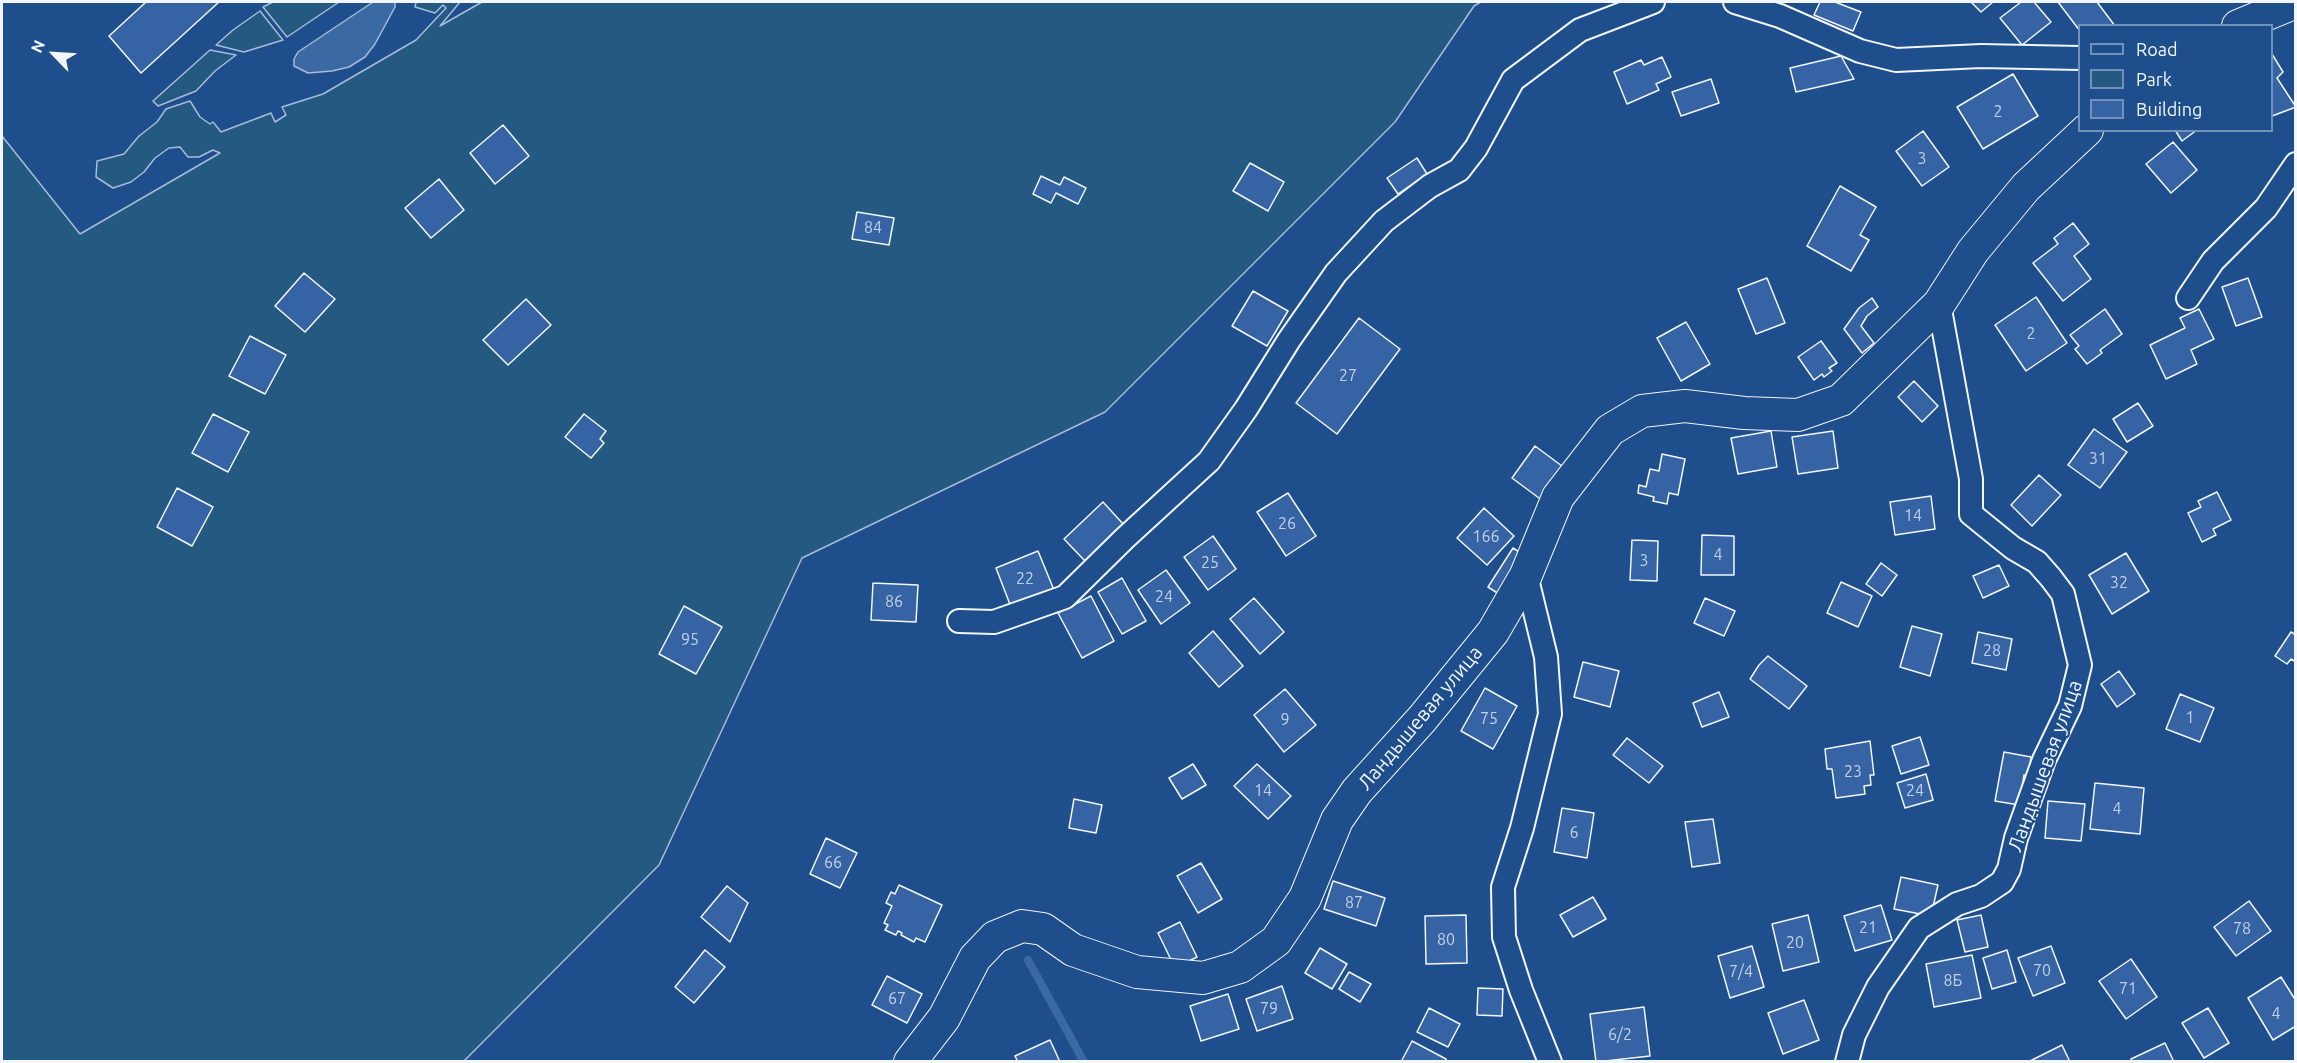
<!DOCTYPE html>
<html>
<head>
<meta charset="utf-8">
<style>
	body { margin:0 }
	#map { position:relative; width:2297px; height:1063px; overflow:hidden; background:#1f4e8c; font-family:Ubuntu,sans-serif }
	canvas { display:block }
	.frame { position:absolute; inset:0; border:3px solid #f2f6ff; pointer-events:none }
	.legend { position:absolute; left:2078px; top:24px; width:195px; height:108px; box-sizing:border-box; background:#1f4e8c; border:2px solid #7391ba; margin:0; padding:8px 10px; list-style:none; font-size:18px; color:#f2f6ff }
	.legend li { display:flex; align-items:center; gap:12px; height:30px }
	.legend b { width:30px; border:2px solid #7391ba }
	.north { position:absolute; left:24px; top:24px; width:60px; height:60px; -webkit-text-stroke:4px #1f4e8c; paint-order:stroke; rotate:295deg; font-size:16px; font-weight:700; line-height:24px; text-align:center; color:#f2f6ff }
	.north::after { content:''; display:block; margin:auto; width:21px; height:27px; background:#f2f6ff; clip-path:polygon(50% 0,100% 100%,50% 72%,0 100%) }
</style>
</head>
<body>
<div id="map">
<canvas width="2297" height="1063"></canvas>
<div class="frame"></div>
<ul class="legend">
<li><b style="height:8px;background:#1f4e8c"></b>Road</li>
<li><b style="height:16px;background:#245a82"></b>Park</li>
<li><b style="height:16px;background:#3563a3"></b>Building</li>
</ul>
<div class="north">N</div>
</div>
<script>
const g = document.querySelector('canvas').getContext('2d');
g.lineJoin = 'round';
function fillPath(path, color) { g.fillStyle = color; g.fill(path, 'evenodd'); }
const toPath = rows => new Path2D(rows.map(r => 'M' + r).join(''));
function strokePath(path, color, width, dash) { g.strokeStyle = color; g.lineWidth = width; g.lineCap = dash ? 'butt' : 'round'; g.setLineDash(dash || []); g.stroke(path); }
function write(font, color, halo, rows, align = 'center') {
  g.font = font + ' Ubuntu,sans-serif'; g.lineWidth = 4.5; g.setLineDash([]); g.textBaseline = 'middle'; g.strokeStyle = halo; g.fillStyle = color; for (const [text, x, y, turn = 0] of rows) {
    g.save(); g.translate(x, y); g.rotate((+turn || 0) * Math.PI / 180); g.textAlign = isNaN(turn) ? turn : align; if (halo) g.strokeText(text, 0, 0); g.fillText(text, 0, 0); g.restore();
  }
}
const green = toPath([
	[273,2,339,2,287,37,263,7,273,2],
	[416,2,460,2,440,26,482,2,1481,2,1474,6,1395,122,1105,412,802,558,659,865,464,1061,2,1061,2,136,80,234,220,153,213,150,199,157,188,157,180,147,169,148,155,158,144,172,131,182,113,188,96,177,97,161,124,154,139,136,157,122,166,109,190,101,200,117,210,124,213,122,221,132,271,113,275,122,286,115,282,107,323,94,416,40,446,8,443,5,435,13,415,7,416,2],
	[260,11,283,40,244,52,216,45,233,30,260,11],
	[210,50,236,55,215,71,196,91,158,106,153,101,210,50]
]);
fillPath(green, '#245a82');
strokePath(green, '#a8bbd7', 1.5);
const water = toPath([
	[373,2,395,2,395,7,375,44,365,57,349,67,332,71,308,73,294,66,294,59,298,52,373,2]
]);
fillPath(water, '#3b69a3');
strokePath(water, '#a8bbd7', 1.5);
strokePath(toPath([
	[1028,960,1084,1062]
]), '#3b69a3', 8);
const building = toPath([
	[146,2,219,2,141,73,109,36,146,2],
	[1820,2,1835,2,1861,12,1853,31,1814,15,1820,2],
	[1971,2,1993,2,1981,12,1971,2],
	[2021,2,2034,2,2051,22,2022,45,2000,18,2021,2],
	[2058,2,2097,2,2115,26,2080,26,2080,31,2058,2],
	[2272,54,2283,72,2277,78,2296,107,2272,116,2272,54],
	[1841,56,1854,79,1796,92,1790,68,1841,56],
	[1662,57,1671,77,1656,84,1659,90,1627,104,1614,72,1641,60,1644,65,1662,57],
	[2013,74,2038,116,1983,149,1957,107,2013,74],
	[1711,79,1719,103,1681,116,1672,92,1711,79],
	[503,125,529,156,495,184,470,153,503,125],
	[2175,130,2197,130,2182,141,2175,130],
	[1923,131,1949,167,1922,186,1896,151,1923,131],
	[2173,142,2197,170,2171,193,2146,164,2173,142],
	[1417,158,1427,174,1398,194,1387,178,1417,158],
	[1250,163,1284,182,1268,211,1233,191,1250,163],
	[1041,176,1060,185,1064,177,1086,188,1078,204,1056,193,1051,203,1033,194,1041,176],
	[439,179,464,210,431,238,405,208,439,179],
	[1840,186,1876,207,1860,235,1869,240,1851,271,1807,246,1840,186],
	[857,212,894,218,889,245,852,239,857,212],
	[2073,223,2089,244,2074,256,2091,279,2063,301,2033,263,2058,244,2054,238,2073,223],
	[304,273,335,299,305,332,275,306,304,273],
	[1767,278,1785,323,1756,334,1738,289,1767,278],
	[2248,278,2262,317,2236,326,2222,287,2248,278],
	[1253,291,1288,311,1267,346,1232,326,1253,291],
	[2036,297,2067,343,2026,371,1995,325,2036,297],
	[1872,298,1878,307,1867,316,1861,326,1874,343,1862,353,1844,329,1859,308,1872,298],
	[526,299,551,325,508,365,483,340,526,299],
	[2105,309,2122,334,2100,350,2102,353,2087,364,2075,349,2079,346,2070,335,2105,309],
	[2199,309,2214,339,2191,350,2197,364,2166,379,2150,345,2185,328,2180,318,2199,309],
	[1359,318,1400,349,1337,434,1296,403,1359,318],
	[1686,322,1710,364,1681,381,1657,338,1686,322],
	[250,336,286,355,265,394,229,376,250,336],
	[1821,341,1837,363,1829,368,1832,371,1824,377,1822,374,1814,380,1798,357,1821,341],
	[1914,381,1938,406,1922,422,1898,397,1914,381],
	[2138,403,2153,426,2127,442,2113,419,2138,403],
	[213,414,249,432,228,472,192,453,213,414],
	[584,414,606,431,600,439,604,443,591,458,565,437,584,414],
	[2094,429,2127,452,2100,488,2068,465,2094,429],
	[1771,431,1777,467,1738,474,1731,438,1771,431],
	[1833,431,1838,468,1798,474,1792,437,1833,431],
	[1535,446,1566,469,1543,501,1512,478,1535,446],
	[1662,454,1685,459,1678,495,1669,493,1667,504,1653,501,1654,497,1638,493,1639,485,1646,487,1650,469,1659,471,1662,454],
	[2039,475,2061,495,2032,526,2011,505,2039,475],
	[177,488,213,507,192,546,157,527,177,488],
	[2217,492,2231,520,2213,529,2216,535,2202,542,2188,513,2201,507,2198,501,2217,492],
	[1288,493,1316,536,1286,556,1257,512,1288,493],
	[1931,496,1935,529,1895,535,1890,502,1931,496],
	[1103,502,1124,525,1085,561,1064,539,1103,502],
	[1484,508,1514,536,1487,565,1457,538,1484,508],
	[1702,535,1734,536,1734,575,1701,575,1702,535],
	[1213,536,1236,569,1208,590,1184,557,1213,536],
	[1632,540,1658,541,1657,581,1630,580,1632,540],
	[1513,548,1527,557,1502,596,1488,587,1513,548],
	[1038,551,1054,590,1011,607,996,568,1038,551],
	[2126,553,2149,591,2112,614,2089,575,2126,553],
	[1881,563,1897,575,1882,596,1866,584,1881,563],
	[1999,565,2009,586,1983,598,1973,576,1999,565],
	[1166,570,1190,603,1161,624,1138,590,1166,570],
	[1122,578,1146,621,1122,634,1098,592,1122,578],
	[1841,582,1872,596,1858,627,1827,613,1841,582],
	[873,583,918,585,916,622,871,620,873,583],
	[1091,596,1114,641,1082,658,1058,613,1091,596],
	[1254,598,1284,632,1260,654,1230,619,1254,598],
	[1705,598,1735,611,1724,636,1694,623,1705,598],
	[684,606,722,627,696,674,659,654,684,606],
	[1912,626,1942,634,1930,676,1900,667,1912,626],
	[1213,631,1243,666,1219,687,1189,653,1213,631],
	[1978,632,2012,639,2006,670,1972,663,1978,632],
	[2291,632,2296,635,2296,662,2291,659,2287,664,2275,656,2291,632],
	[1768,656,1807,686,1789,709,1750,679,1759,665,1768,656],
	[1583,662,1619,671,1610,707,1574,697,1583,662],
	[2119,671,2135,694,2117,707,2101,684,2119,671],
	[1485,688,1517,706,1493,749,1461,731,1485,688],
	[1285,689,1316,725,1284,752,1254,715,1285,689],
	[1719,692,1729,717,1702,727,1693,703,1719,692],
	[2180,694,2214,708,2200,742,2166,729,2180,694],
	[1920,737,1929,765,1901,774,1892,746,1920,737],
	[1627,738,1663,766,1649,783,1613,755,1627,738],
	[1870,741,1874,775,1870,775,1871,785,1864,786,1865,794,1836,798,1832,769,1827,769,1825,749,1870,741],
	[2004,752,2031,757,2028,776,2024,775,2019,805,1995,801,2004,752],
	[1193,764,1206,785,1182,799,1169,778,1193,764],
	[1257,764,1291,796,1268,819,1234,786,1257,764],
	[1926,774,1933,800,1905,808,1897,783,1926,774],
	[2095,783,2144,788,2140,834,2090,829,2095,783],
	[1074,799,1102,805,1096,833,1069,828,1074,799],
	[2048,801,2085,804,2081,841,2045,838,2048,801],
	[1562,808,1594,813,1587,858,1554,852,1562,808],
	[1713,819,1720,863,1692,867,1685,822,1713,819],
	[826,838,857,853,840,888,810,874,826,838],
	[1201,863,1222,899,1198,913,1177,876,1201,863],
	[1901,877,1938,885,1931,916,1894,909,1901,877],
	[1333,881,1385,898,1376,926,1324,909,1333,881],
	[899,885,942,905,925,942,916,938,914,942,901,935,902,933,898,931,896,935,885,930,888,925,884,923,892,906,886,903,891,892,895,894,899,885],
	[727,886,748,903,730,942,701,917,727,886],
	[1593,897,1606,919,1573,937,1560,915,1593,897],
	[2249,901,2271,931,2236,956,2214,927,2249,901],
	[1881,905,1892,940,1855,951,1844,916,1881,905],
	[1466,915,1467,963,1426,964,1425,916,1466,915],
	[1808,915,1819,962,1783,971,1772,924,1808,915],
	[1981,915,1988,947,1965,952,1957,920,1981,915],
	[1180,922,1197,957,1175,968,1158,933,1180,922],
	[1752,946,1764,987,1730,998,1718,956,1752,946],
	[2051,946,2065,983,2033,996,2018,958,2051,946],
	[1320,948,1347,964,1332,989,1305,973,1320,948],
	[705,950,725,967,694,1003,675,987,705,950],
	[2007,950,2016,982,1992,989,1983,958,2007,950],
	[1972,955,1981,998,1934,1007,1926,964,1972,955],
	[2131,959,2157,997,2126,1019,2099,981,2131,959],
	[1349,972,1371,984,1360,1002,1339,989,1349,972],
	[887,976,922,994,907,1023,872,1005,887,976],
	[2281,977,2296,1001,2296,1026,2273,1040,2248,998,2281,977],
	[1282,986,1293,1019,1257,1031,1246,999,1282,986],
	[1478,988,1503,989,1502,1016,1477,1015,1478,988],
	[1228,994,1239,1029,1201,1041,1190,1006,1228,994],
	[1804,1000,1819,1040,1783,1054,1768,1013,1804,1000],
	[1644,1007,1650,1056,1596,1062,1590,1014,1644,1007],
	[1429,1008,1460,1024,1448,1047,1417,1032,1429,1008],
	[2208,1008,2229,1043,2204,1058,2182,1023,2208,1008],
	[1050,1040,1060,1062,1018,1062,1015,1056,1050,1040],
	[1412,1041,1446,1059,1445,1062,1401,1062,1412,1041],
	[2165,1043,2174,1062,2132,1062,2131,1059,2165,1043],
	[2062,1045,2070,1062,2028,1062,2062,1045]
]);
fillPath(building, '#3563a3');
strokePath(building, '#f2f6ff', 1.5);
const street = toPath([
	[1735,2,1780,16,1860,51,1896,60,1981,56,2080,58],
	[2188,298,2213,261,2266,208,2296,164],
	[1526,575,1546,657,1550,714,1522,828,1503,887,1504,937,1521,990,1550,1062],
	[959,621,994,622,1065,597,1125,538,1209,461,1246,409,1289,340,1336,273,1384,221,1430,186,1459,170,1476,148,1513,80,1580,30,1653,2],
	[1847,1062,1854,1035,1878,987,1919,928,1957,904,1981,896,2002,882,2009,869,2016,838,2044,760,2070,706,2080,665,2063,594,2051,578,2037,562,2013,548,1971,514,1971,479,1939,304]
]);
const secondary = toPath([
	[2238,26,2296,2],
	[910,1062,944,1018,975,958,995,937,1022,926,1043,929,1073,950,1137,972,1203,978,1240,967,1276,941,1305,898,1337,820,1357,791,1422,719,1493,632,1526,575,1558,497,1610,430,1642,411,1685,406,1744,413,1798,415,1841,400,1939,304,1973,251,2026,187,2087,130]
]);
strokePath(street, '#f2f6ff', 26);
strokePath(secondary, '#f2f6ff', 34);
strokePath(street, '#1f4e8c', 22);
strokePath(secondary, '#1f4e8c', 32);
write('16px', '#c3d1e8', null, [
	["2",1998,112],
	["3",1922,159],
	["84",873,228],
	["2",2031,334],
	["27",1348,376],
	["31",2098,459],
	["14",1913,516],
	["26",1287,524],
	["166",1486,537],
	["4",1718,555],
	["3",1644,561],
	["25",1210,563],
	["22",1025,579],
	["32",2119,583],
	["24",1164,597],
	["86",894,602],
	["95",690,640],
	["28",1992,651],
	["1",2190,718],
	["75",1489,719],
	["9",1285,720],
	["23",1853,772],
	["14",1263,791],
	["24",1915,791],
	["4",2117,809],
	["6",1574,833],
	["66",833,863],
	["87",1354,903],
	["21",1868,928],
	["78",2242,929],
	["80",1446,940],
	["20",1795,943],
	["70",2042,971],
	["7/4",1741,972],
	["8Б",1953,981],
	["71",2128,989],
	["67",897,999],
	["79",1269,1009],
	["4",2276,1014],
	["6/2",1620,1035]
]);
write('20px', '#f2f6ff', '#1f4e8c', [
	["Ландышевая улица",1420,718,-50],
	["Ландышевая улица",2045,766,-70]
]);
</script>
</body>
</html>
